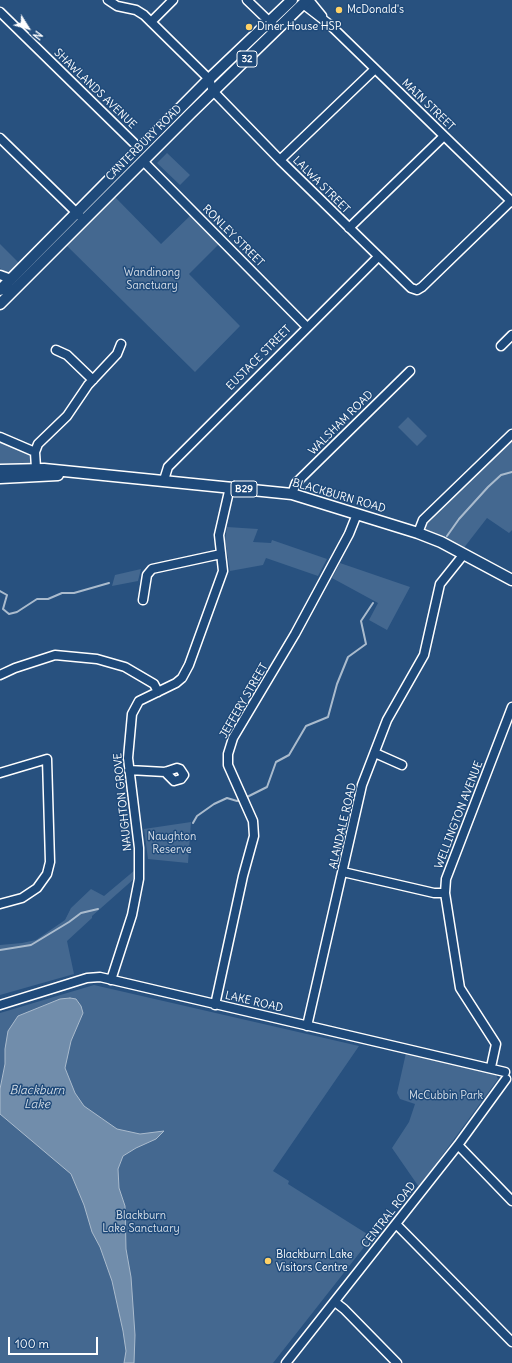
<!DOCTYPE html>
<html>
<head>
<meta charset="utf-8">
<style>
	body { margin:0 }
	#map { position:relative; width:512px; height:1363px; overflow:hidden; background:#28517f; font-family:Delius,sans-serif }
	canvas { display:block }
	.north { position:absolute; left:8px; top:8px; width:40px; height:40px; -webkit-text-stroke:3px #1f4a7a; paint-order:stroke; rotate:127deg; font-size:11px; font-weight:700; line-height:16px; text-align:center; color:#fff }
	.north::after { content:''; display:block; margin:auto; width:14px; height:18px; background:#fff; clip-path:polygon(50% 0,100% 100%,50% 72%,0 100%) }
	.scale { position:absolute; left:8px; top:1337px; width:90px; height:18px; box-sizing:border-box; border:2px solid #fff; border-top:0; padding-left:5px; font-size:12px; line-height:14px; white-space:nowrap; color:#fff; -webkit-text-stroke:3px #1f4a7a; paint-order:stroke }
</style>
</head>
<body>
<div id="map">
<canvas width="512" height="1363"></canvas>
<div class="north">N</div>
<div class="scale">100 m</div>
</div>
<script>
const g = document.querySelector('canvas').getContext('2d');
g.lineJoin = 'round';
function fillPath(path, color) { g.fillStyle = color; g.fill(path, 'evenodd'); }
const toPath = rows => new Path2D(rows.map(r => 'M' + r).join(''));
function strokePath(path, color, width, dash) { g.strokeStyle = color; g.lineWidth = width; g.lineCap = dash ? 'butt' : 'round'; g.setLineDash(dash || []); g.stroke(path); }
function write(font, color, halo, rows, align = 'center') {
  g.font = font + ' Delius,sans-serif'; g.lineWidth = 3; g.setLineDash([]); g.textBaseline = 'middle'; g.strokeStyle = halo; g.fillStyle = color; for (const [text, x, y, turn = 0] of rows) {
    g.save(); g.translate(x, y); g.rotate((+turn || 0) * Math.PI / 180); g.textAlign = isNaN(turn) ? turn : align; if (halo) g.strokeText(text, 0, 0); g.fillText(text, 0, 0); g.restore();
  }
}
fillPath(toPath([
	[167,153,190,175,180,185,157,163],
	[115,197,161,244,192,214,220,243,189,274,240,326,195,372,66,245],
	[0,244,19,263,10,272,4,272,0,268],
	[408,417,427,436,417,446,398,427],
	[512,439,512,530,509,533,487,518,463,549,426,529,425,524],
	[0,441,29,452,32,458,30,464,27,466,0,467],
	[227,527,258,529,253,542,271,543,272,540,327,559,318,576,266,558,263,565,230,571,225,540],
	[340,563,410,587,387,630,369,620,378,603,332,578],
	[141,569,138,581,112,586,115,575],
	[191,822,188,863,148,859,144,829],
	[135,870,135,878,92,916,92,918,67,941,74,974,0,995,0,945,22,943,36,940,65,920,71,908,91,889,104,896],
	[94,985,359,1046,273,1171,289,1181,288,1184,372,1237,273,1363,0,1363,0,1013],
	[406,1053,495,1073,498,1079,419,1187,392,1148,409,1122,415,1104,400,1099,397,1093]
]), '#446890');
const water = toPath([
	[70,998,76,999,81,1006,83,1013,71,1041,65,1068,75,1093,84,1106,117,1129,140,1134,164,1131,156,1139,136,1148,123,1156,118,1169,119,1188,125,1206,126,1249,131,1277,135,1335,134,1363,124,1363,126,1351,123,1331,112,1281,100,1247,92,1232,84,1205,71,1174,0,1114,0,1089,5,1064,5,1049,8,1031,18,1016,60,999,70,998]
]);
fillPath(water, '#718dab');
strokePath(water, '#aabbcd', 1);
strokePath(toPath([
	[447,536,459,519,488,487,501,475,512,472],
	[0,591,7,595,3,609,9,614,17,612,37,599,48,599,62,593,74,593,109,583],
	[245,798,267,787,276,762,289,755,306,726,328,717,337,684,348,657,366,644,361,621,373,603],
	[193,823,197,816,214,804,227,798,237,801,240,800],
	[0,950,31,945,69,922,81,913,98,909]
]), '#aabbcd', 2);
const minor = toPath([
	[108,0,117,6,136,10,144,15,209,79,213,91,280,160,411,288,417,290,422,287,511,201],
	[247,0,277,29],
	[309,0,322,16],
	[303,4,329,24,512,202],
	[0,12,140,149],
	[151,22,173,0],
	[0,138,81,217],
	[280,160,375,69],
	[143,161,306,326],
	[349,228,444,136],
	[0,275,11,279],
	[501,346,512,335],
	[56,350,67,355,93,380],
	[0,437,35,452],
	[36,468,35,452,38,444,67,416,88,385,117,354,121,344],
	[164,480,168,467,378,257],
	[292,494,296,483,410,371],
	[418,533,423,520,512,434],
	[143,600,147,575,152,569,221,554],
	[0,675,15,668,55,655,97,659,125,667,154,684,158,692],
	[375,753,402,765],
	[129,770,165,772,177,768,180,769,184,775,181,779,174,781,165,772],
	[0,773,47,759,50,862,47,874,37,888,22,898,0,904],
	[343,872,434,893,445,893],
	[111,980,132,915,139,879,139,848,128,758,132,714,139,701,176,683,182,678,189,665,223,571,219,535,230,487],
	[0,1005,87,978,100,977,505,1072],
	[215,1005,243,876,254,836,253,821,228,765,228,754,233,738,295,634,349,534,357,514],
	[307,1026,362,785,387,720,424,655,440,584,464,554],
	[491,1067,496,1044,460,988,445,893,446,879,512,707],
	[458,1145,512,1201],
	[396,1224,512,1342],
	[335,1302,344,1309,397,1363],
	[286,1363,458,1145,506,1079]
]);
const major = toPath([
	[0,290,209,79,292,0],
	[0,304,191,113,307,0],
	[0,470,44,469,292,494,418,533,441,542,512,580],
	[0,478,58,475]
]);
strokePath(minor, '#fff', 11);
strokePath(major, '#fff', 13);
strokePath(minor, '#1f4a7a', 8);
strokePath(major, '#1f4a7a', 10);
for (const [x, y, r, color] of [
	[339,10,4,"#ffd166"],
	[249,27,4,"#ffd166"],
	[268,1261,4,"#ffd166"]
]) { const dot = new Path2D(); dot.arc(x, y, r, 0, 2 * Math.PI); g.fillStyle = color; g.fill(dot); strokePath(dot, '#1f4a7a', 1.5); }
for (const [x, y, w] of [
	[247,59,20],
	[244,489,26]
]) { const box = new Path2D(); box.roundRect(x - w / 2, y - 8, w, 16, 3); g.fillStyle = '#1f4a7a'; g.fill(box); strokePath(box, '#fff', 1); }
write('bold 10px', '#fff', null, [
	["32",247,59],
	["B29",244,489]
]);
write('11px', '#fff', '#1f4a7a', [
	["McDonald's",347,10],
	["Diner House HSP",257,27],
	["Blackburn Lake",276,1255],
	["Visitors Centre",276,1268]
], 'left');
write('11px', '#fff', '#1f4a7a', [
	["SHAWLANDS AVENUE",95,89,44],
	["MAIN STREET",428,105,44],
	["CANTERBURY ROAD",144,143,-45],
	["LALWA STREET",321,185,45],
	["RONLEY STREET",233,236,45],
	["EUSTACE STREET",259,358,-45],
	["WALSHAM ROAD",341,423,-45],
	["BLACKBURN ROAD",339,496,16],
	["JEFFERY STREET",244,701,-60],
	["NAUGHTON GROVE",123,802,-96],
	["WELLINGTON AVENUE",459,815,-69],
	["ALANDALE ROAD",343,826,-77],
	["LAKE ROAD",254,1002,13],
	["CENTRAL ROAD",389,1215,-52]
]);
write('11px', '#dae1e9', '#1f4a7a', [
	["Wandinong",152,273],
	["Sanctuary",152,286],
	["Naughton",172,837],
	["Reserve",172,850],
	["McCubbin Park",446,1096],
	["Blackburn",141,1216],
	["Lake Sanctuary",141,1229]
]);
write('italic 12px', '#d4dde6', '#1f4a7a', [
	["Blackburn",37,1091],
	["Lake",37,1105]
]);
</script>
</body>
</html>
